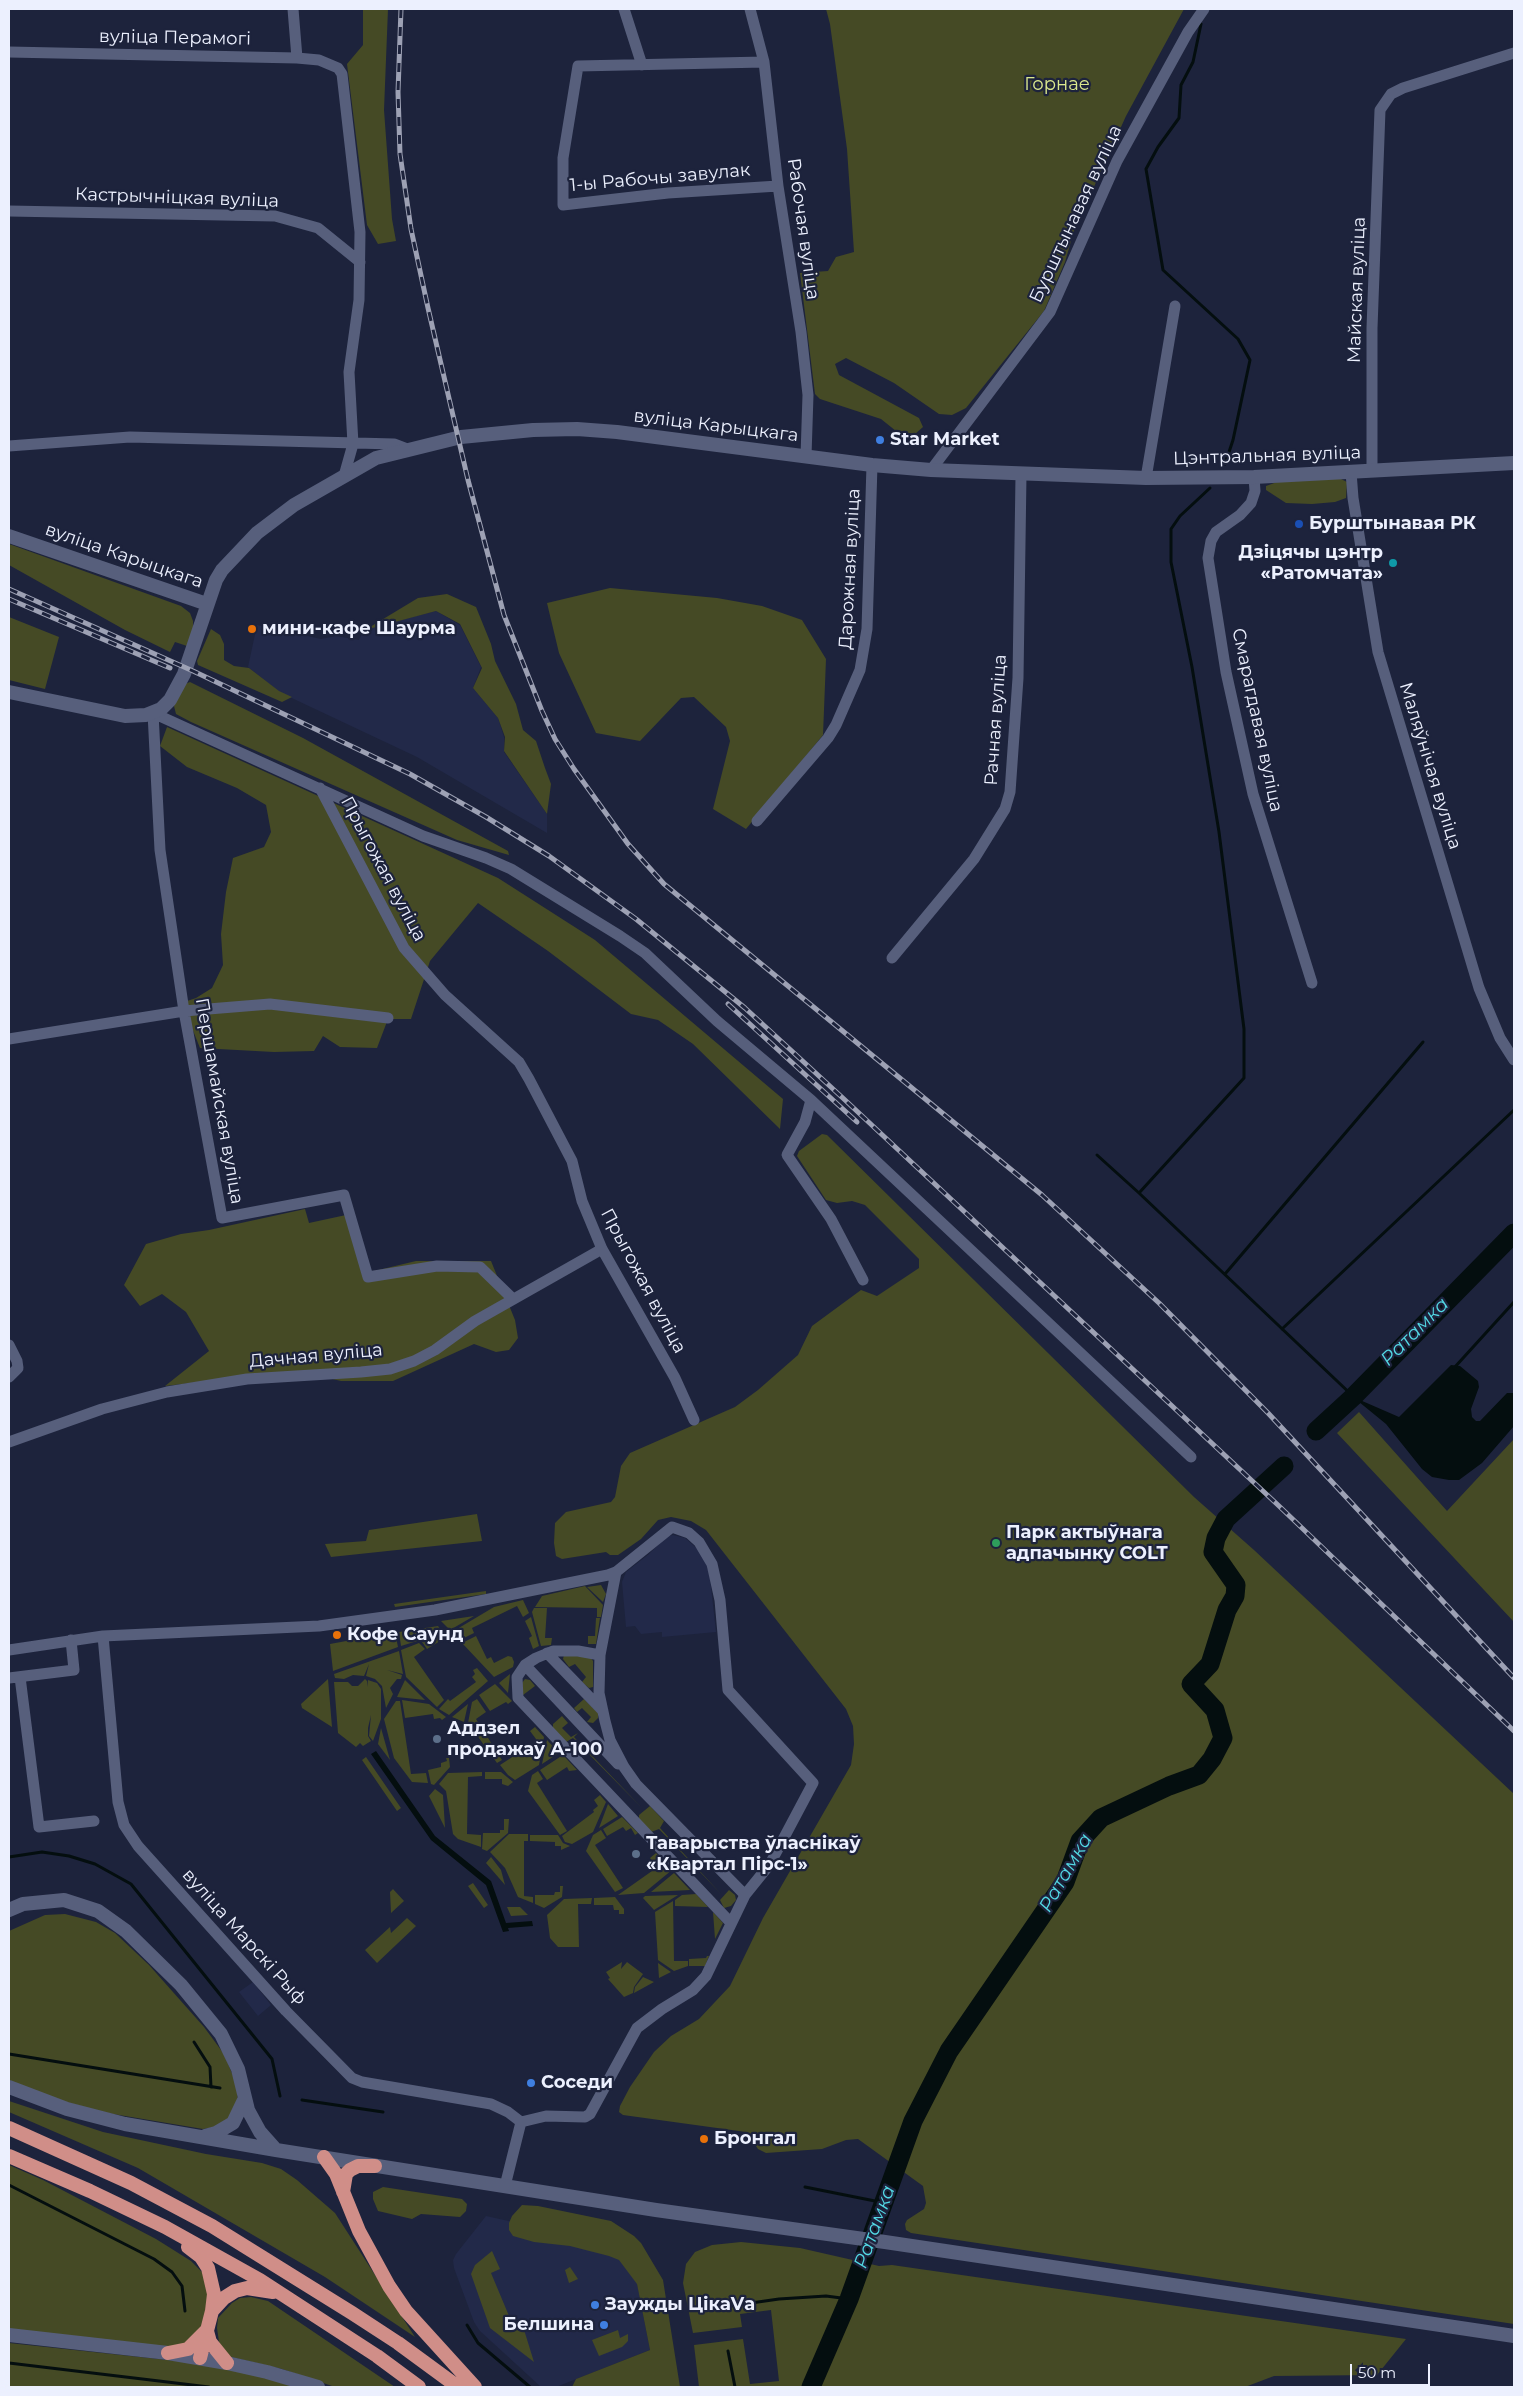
<!DOCTYPE html>
<html>
<head>
<meta charset="utf-8">
<style>
	body { margin:0 }
	#map { position:relative; width:1523px; height:2396px; overflow:hidden; background:#1d233c; font-family:Montserrat,sans-serif }
	canvas { display:block }
	.frame { position:absolute; inset:0; border:10px solid #ecf0fe; pointer-events:none }
	.scale { position:absolute; left:1350px; top:2364px; width:80px; height:22px; box-sizing:border-box; border:2px solid #ecf0fe; border-top:0; padding-left:6px; font-size:15px; line-height:18px; white-space:nowrap; color:#ecf0fe; -webkit-text-stroke:4px #1d233c; paint-order:stroke }
</style>
</head>
<body>
<div id="map">
<canvas width="1523" height="2396"></canvas>
<div class="frame"></div>
<div class="scale">50 m</div>
</div>
<script>
const g = document.querySelector('canvas').getContext('2d');
g.lineJoin = 'round';
function fillPath(path, color) { g.fillStyle = color; g.fill(path, 'evenodd'); }
const toPath = rows => new Path2D(rows.map(r => 'M' + r).join(''));
function strokePath(path, color, width, dash) { g.strokeStyle = color; g.lineWidth = width; g.lineCap = dash ? 'butt' : 'round'; g.setLineDash(dash || []); g.stroke(path); }
function write(font, color, halo, rows, align = 'center') {
  g.font = font + ' Montserrat,sans-serif'; g.lineWidth = 4.5; g.setLineDash([]); g.textBaseline = 'middle'; g.strokeStyle = halo; g.fillStyle = color; for (const [text, x, y, turn = 0] of rows) {
    g.save(); g.translate(x, y); g.rotate((+turn || 0) * Math.PI / 180); g.textAlign = isNaN(turn) ? turn : align; if (halo) g.strokeText(text, 0, 0); g.fillText(text, 0, 0); g.restore();
  }
}
fillPath(toPath([
	[436,611,460,625,481,667,473,688,498,718,504,737,504,752,547,814,547,833,417,757,279,692,248,667,257,625,321,639,336,636,359,640,364,629],
	[673,1535,685,1538,701,1552,706,1562,710,1578,716,1632,662,1637,662,1632,641,1634,635,1626,626,1627,622,1582,626,1572,649,1554,666,1537],
	[253,1982,271,2005,258,2016,239,1992],
	[486,2216,613,2244,637,2283,650,2350,556,2387,541,2387,480,2331,474,2322,454,2268,453,2260,456,2254]
]), '#222949');
fillPath(toPath([
	[363,9,388,9,384,110,392,219,396,241,378,244,367,225,347,64,363,45],
	[826,9,1184,9,1126,116,1074,231,1065,262,1044,311,966,408,952,415,939,414,894,383,846,358,835,364,839,375,919,418,923,427,915,434,896,431,881,419,820,399,815,394,800,273,828,271,836,257,854,252,847,149,830,24],
	[1339,478,1347,482,1346,498,1335,502,1312,504,1286,503,1266,490,1266,486,1277,482],
	[9,544,181,606,190,613,193,621,193,631,187,646,175,642,170,652,125,630,9,565],
	[610,588,717,598,762,606,802,620,826,659,823,735,746,829,713,809,730,741,726,727,694,697,681,698,640,741,596,733,559,653,547,603],
	[447,594,476,607,491,644,495,661,516,704,523,730,536,741,545,768,551,784,547,814,504,751,505,737,498,718,473,688,482,668,460,624,436,611,365,630,418,598],
	[9,617,59,637,45,689,9,680],
	[211,629,220,635,224,644,224,660,234,666,249,668,279,691,292,697,282,702,198,665,197,661],
	[190,682,303,738,508,851,509,855,457,840,191,722,176,714,174,706,185,684],
	[167,727,498,878,595,940,783,1099,780,1129,693,1044,658,1020,631,1014,548,951,478,903,430,961,411,1019,388,1019,377,1048,340,1047,323,1036,314,1051,274,1052,200,1048,190,1023,187,1001,196,998,212,988,223,965,221,934,226,892,233,858,264,847,271,832,266,805,237,788,187,767,160,746],
	[822,1134,827,1135,1194,1497,1254,1550,1514,1794,1514,2324,911,2233,906,2230,905,2224,907,2220,924,2209,926,2203,923,2186,858,2139,846,2140,822,2149,766,2153,758,2149,746,2132,623,2115,619,2112,620,2106,630,2087,654,2052,671,2036,699,2019,730,1986,763,1918,851,1765,854,1744,853,1726,846,1709,706,1530,691,1521,671,1517,658,1520,641,1539,618,1555,610,1555,606,1552,562,1559,556,1556,554,1543,555,1523,566,1512,611,1502,615,1497,621,1466,630,1453,735,1407,758,1390,798,1355,812,1326,861,1290,877,1296,919,1268,919,1259,865,1205,852,1201,837,1203,826,1200,797,1156,799,1151],
	[305,1209,309,1223,346,1215,370,1272,416,1261,491,1261,515,1320,518,1338,509,1350,496,1352,474,1344,393,1381,341,1381,299,1371,165,1386,209,1351,186,1312,162,1294,140,1306,124,1285,146,1244,181,1234,209,1230],
	[1359,1412,1447,1511,1514,1439,1514,1622,1337,1433],
	[477,1514,482,1541,331,1557,325,1544,366,1541,369,1530],
	[601,1585,606,1594,603,1602,587,1587],
	[585,1586,603,1605,601,1617,597,1617,597,1608,535,1607,542,1596],
	[486,1591,486,1594,395,1607,394,1604],
	[523,1600,529,1613,523,1617,517,1606,472,1628,474,1633,458,1641,452,1632,494,1607],
	[534,1608,547,1608,545,1638,552,1638,551,1645,541,1646,532,1612],
	[474,1616,450,1630,441,1621],
	[531,1617,539,1646,533,1649,529,1638,532,1636,525,1621],
	[596,1618,600,1618,596,1644,588,1644,588,1636,595,1636],
	[438,1626,443,1633,401,1646,399,1632],
	[395,1632,398,1647,333,1671,330,1644],
	[447,1634,454,1644,445,1638,427,1649,422,1642],
	[476,1636,487,1659,491,1657,494,1663,508,1656,512,1657,514,1662,513,1667,494,1677,462,1643],
	[419,1643,425,1649,414,1657,444,1700,437,1707,406,1677,401,1650],
	[399,1651,403,1674,387,1670,402,1675,401,1679,397,1679,390,1688,393,1694,386,1708,382,1686,375,1679,366,1676,369,1664,364,1676,353,1675,344,1679,335,1678,334,1674],
	[564,1655,590,1657,593,1661,593,1687,589,1688,582,1682,586,1677,575,1664,569,1667,563,1659],
	[477,1668,488,1681,449,1715,439,1709,448,1699,450,1701,476,1682,472,1677,475,1674,473,1670],
	[510,1674,508,1693,499,1683],
	[328,1679,332,1727,302,1708,301,1704],
	[365,1679,367,1681,367,1687,368,1680,377,1683,381,1689,381,1719,373,1741,369,1736,371,1715,368,1728,368,1736,371,1741,363,1746,360,1743,356,1747,338,1733,334,1682,348,1682,352,1686,358,1686],
	[525,1679,530,1680,535,1686,523,1695,522,1683],
	[405,1680,425,1700,397,1697],
	[495,1684,512,1701,508,1704,506,1702,490,1711,479,1695],
	[477,1699,486,1712,476,1719,502,1760,497,1763,468,1723,472,1702],
	[584,1699,598,1713,598,1718,593,1723,587,1722,591,1717,582,1708,577,1712,574,1708],
	[402,1700,429,1704,446,1717,442,1720,440,1718,434,1719,433,1714,405,1718],
	[396,1701,400,1701,411,1774,426,1773,428,1783,412,1782,394,1758,384,1719],
	[468,1704,464,1722,452,1717],
	[562,1716,568,1723,562,1728,571,1737,578,1733,574,1737,643,1809,573,1738,566,1742,553,1728,553,1724],
	[535,1727,544,1737,539,1765,515,1780,508,1775,500,1765,534,1743,536,1739,530,1731],
	[381,1728,390,1760,378,1744],
	[547,1740,559,1753,542,1764],
	[563,1755,577,1770,569,1771,567,1767,547,1780,540,1770],
	[366,1757,401,1808,397,1811,362,1760],
	[446,1758,449,1758,450,1767,434,1785,431,1784,428,1770,441,1767,441,1763,447,1761],
	[538,1771,543,1779,537,1783,567,1831,560,1835,528,1791,532,1775],
	[482,1772,482,1776,468,1777,467,1834,481,1835,481,1847,458,1839,453,1834,446,1791,439,1784,448,1773],
	[485,1772,501,1772,513,1782,508,1786,502,1784,502,1779,485,1779],
	[435,1789,443,1795,445,1828,429,1796],
	[600,1795,606,1802,593,1832,572,1844,565,1842,562,1836,594,1812,593,1810,598,1806,594,1800],
	[608,1804,618,1816,599,1828],
	[650,1806,664,1821,660,1828,722,1895,659,1829,651,1832,639,1819,639,1815],
	[622,1817,638,1833,635,1835,631,1828,626,1831,623,1827,607,1836,603,1829],
	[504,1819,509,1819,508,1833,487,1851,482,1849,483,1833,500,1833,500,1830,504,1830],
	[601,1830,606,1838,595,1845,623,1888,615,1892,586,1851,593,1835],
	[509,1834,528,1834,528,1841,524,1841,524,1896,533,1897,533,1903,518,1897,505,1868,490,1852],
	[530,1835,558,1835,563,1843,570,1846,561,1850,561,1846,555,1846,555,1842,530,1841],
	[656,1853,672,1870,644,1893,618,1895,652,1871,651,1868,655,1865,650,1858],
	[491,1857,501,1870,505,1885,486,1863],
	[674,1873,690,1890,651,1892],
	[473,1883,488,1905,484,1908,468,1886],
	[560,1886,563,1886,562,1897,544,1908,535,1904,535,1895,554,1895,555,1892,560,1892],
	[393,1889,404,1901,391,1913,390,1892],
	[729,1890,735,1895,736,1900,731,1906,724,1908,720,1900],
	[696,1894,708,1907,675,1906,675,1900,682,1895],
	[678,1895,654,1910,643,1898,645,1896],
	[615,1897,624,1909,624,1914,619,1914,619,1910,614,1910,613,1905,594,1905,594,1898],
	[592,1898,591,1904,578,1904,579,1947,558,1947,550,1938,547,1915,564,1899],
	[673,1901,674,1961,688,1961,688,1966,674,1971,658,1960,655,1912],
	[507,1907,520,1907,528,1915,511,1916],
	[713,1912,723,1923,715,1939],
	[65,1914,96,1922,115,1933,149,1965,204,2027,224,2054,236,2083,238,2101,233,2117,216,2127,203,2129,107,2113,69,2103,9,2081,9,1931,45,1915],
	[407,1918,416,1926,377,1963,365,1950,390,1927,391,1933],
	[707,1956,709,1956,705,1966,689,1966,689,1959,706,1958],
	[622,1962,621,1969,627,1962,643,1974,634,1987,633,1993,624,1997,608,1979,610,1978,606,1972],
	[658,1963,671,1972,659,1978],
	[643,1977,654,1982,634,1993,635,1987],
	[9,2101,103,2132,206,2154,262,2163,281,2169,297,2180,335,2213,415,2337,325,2277,138,2168,9,2112],
	[9,2165,43,2180,156,2239,191,2261,203,2273,210,2297,202,2327,186,2343,173,2348,9,2329],
	[383,2187,462,2199,467,2204,466,2211,460,2217,421,2214,412,2219,378,2211,373,2199,373,2192],
	[522,2205,538,2206,611,2221,634,2236,641,2243,663,2280,680,2387,572,2387,576,2379,650,2350,637,2284,619,2260,609,2256,570,2246,534,2242,513,2236,509,2230,509,2223,512,2216],
	[741,2242,800,2248,879,2266,892,2265,1406,2339,1377,2375,1274,2376,1245,2387,699,2387,694,2345,743,2339,750,2384,779,2381,771,2310,740,2314,742,2327,693,2333,683,2283,686,2264,695,2252,712,2245],
	[492,2251,500,2269,491,2273,512,2323,521,2320,534,2362,490,2328,471,2274,475,2265],
	[570,2267,578,2279,569,2283,565,2270],
	[251,2297,268,2301,395,2387,335,2387,282,2369,231,2357,224,2352,219,2342,217,2328,218,2318,232,2303,240,2298],
	[618,2330,620,2338,628,2334,628,2341,622,2347,599,2356,592,2340],
	[9,2343,196,2363,268,2378,298,2387,9,2387]
]), '#454a25');
fillPath(toPath([
	[1451,1365,1460,1366,1478,1381,1479,1387,1471,1409,1472,1417,1476,1421,1480,1421,1507,1393,1514,1393,1514,1426,1482,1463,1459,1480,1449,1480,1432,1477,1422,1469,1386,1424,1353,1397,1399,1417],
	[376,1751,435,1836,491,1881,506,1923,532,1921,533,1926,508,1928,509,1931,503,1932,486,1885,431,1840,371,1754]
]), '#040e0f');
strokePath(toPath([
	[1201,24,1193,62,1181,85,1179,118,1158,147,1146,169,1163,270,1238,339,1250,360,1233,440,1225,464],
	[1210,488,1180,516,1171,529,1171,562,1192,667,1219,832,1244,1029,1244,1078,1139,1193,1356,1399],
	[1097,1155,1139,1193],
	[1225,1274,1423,1042],
	[1282,1329,1514,1110],
	[1454,1368,1514,1302],
	[9,1857,42,1852,69,1856,95,1864,131,1884,272,2059,280,2096],
	[194,2042,210,2067,211,2087],
	[9,2054,220,2088],
	[302,2100,383,2112],
	[9,2185,154,2259,172,2272,182,2286,185,2311],
	[805,2187,885,2203],
	[730,2306,779,2299,826,2296,849,2299],
	[467,2325,478,2343,530,2387],
	[728,2351,735,2387],
	[9,2363,209,2387]
]), '#040e0f', 3);
strokePath(toPath([
	[1316,1431,1353,1397,1514,1233],
	[811,2387,849,2299,913,2121,949,2051,1065,1882,1080,1841,1101,1818,1169,1786,1199,1775,1212,1759,1223,1738,1215,1710,1191,1684,1210,1664,1227,1610,1235,1596,1236,1585,1213,1552,1216,1538,1226,1519,1284,1466]
]), '#040e0f', 19);
strokePath(toPath([
	[293,9,297,58],
	[624,9,642,65],
	[750,9,764,62,778,186,801,332,808,395,806,456],
	[9,52,297,58,319,60,338,68,342,74,360,232,359,300,349,372,353,444,344,476],
	[764,62,578,66,563,158,563,205,668,193,778,186],
	[9,211,275,216,318,228,360,262],
	[9,446,130,437,394,444,407,449],
	[931,470,1050,312,1117,161,1188,32,1204,9],
	[1372,471,1372,328,1380,110,1391,94,1403,88,1514,53],
	[1351,472,1353,498,1378,652,1479,988,1500,1038,1514,1060],
	[1254,477,1255,491,1251,503,1240,515,1216,532,1211,541,1208,558,1226,672,1253,794,1312,983],
	[1146,478,1175,306],
	[320,788,404,948,445,995,519,1062,529,1079,572,1161,582,1201,602,1249,675,1378,694,1420],
	[757,821,828,738,836,725,860,670,867,629,872,465],
	[892,958,974,859,1005,809,1010,792,1018,678,1021,475],
	[9,1039,184,1011,270,1004,388,1018],
	[811,1100,805,1122,787,1155,831,1219,863,1280],
	[513,1299,480,1267,437,1266,368,1277,344,1195,222,1218,184,1011,160,850,153,713,423,836,486,858,511,869,620,936,645,953,717,1021,811,1100,1191,1457],
	[9,1345,17,1361,18,1368,9,1377],
	[9,1442,102,1409,167,1392,247,1379,361,1372,390,1369,414,1361,435,1350,475,1321,602,1249],
	[103,1636,118,1802,124,1825,138,1846,286,2011,352,2078,362,2082,491,2104,508,2112,521,2122],
	[9,1650,103,1636,319,1626,435,1610,608,1575,616,1572,672,1527,689,1533,699,1542,712,1564,720,1600,728,1690,813,1783,770,1864,745,1895,706,1976,693,1990,662,2009,637,2028,590,2114,585,2117,546,2116,521,2122,505,2186],
	[547,1653,603,1711],
	[600,1655,616,1572],
	[525,1665,618,1764],
	[20,1677,39,1827,94,1821],
	[9,1678,74,1670,71,1640],
	[731,1923,518,1698,517,1677,525,1665,536,1658,553,1651,578,1651,600,1655,599,1693,605,1721,610,1740,624,1767,636,1784,745,1895]
]), '#575f7c', 11);
strokePath(toPath([
	[9,536,207,604],
	[9,692,125,716,146,715,161,709,170,700,184,674,216,580,222,570,257,533,294,505,376,458,461,437,533,430,577,429,617,432,872,465,931,470,1146,478,1254,477,1514,463],
	[9,1910,23,1904,64,1900,98,1911,126,1931,181,1985,221,2034,238,2069,248,2110,260,2132,276,2150],
	[9,2087,67,2109,125,2124,276,2150,656,2210,885,2242,1514,2336],
	[205,2136,216,2133,233,2123,245,2098],
	[9,2335,168,2353,227,2363,267,2372,318,2387]
]), '#575f7c', 14);
strokePath(toPath([
	[9,2128,131,2183,212,2226,352,2313,398,2343,458,2387],
	[9,2156,90,2191,165,2227,260,2280,377,2356,419,2387],
	[324,2157,336,2174,359,2231,389,2286,406,2311,475,2387],
	[343,2192,346,2174,350,2170,358,2166,375,2166],
	[188,2247,201,2257,208,2268,214,2294,212,2311,200,2358],
	[212,2311,224,2298,235,2291,247,2288,273,2292],
	[207,2331,210,2342,227,2363],
	[168,2353,188,2349,206,2331]
]), '#d08e88', 14);
const rail = toPath([
	[401,9,398,92,400,154,411,229,428,308,468,480,504,615,542,711,555,739,574,769,628,844,664,884,1042,1195,1159,1303,1268,1413,1514,1678],
	[9,589,193,671,410,774,486,817,549,856,636,919,745,1008,845,1100,1279,1506,1514,1731],
	[9,599,170,668],
	[728,1004,857,1122]
]);
strokePath(rail, '#9da1b4', 5);
strokePath(rail, '#1d233c', 3, [9]);
for (const [x, y, r, color] of [
	[880,440,5,"#3f7fe0"],
	[1299,524,5,"#1a4fb4"],
	[1393,563,5,"#0f9aa8"],
	[252,629,5,"#e8710a"],
	[996,1543,5,"#2e9e5b"],
	[337,1635,5,"#e8710a"],
	[437,1739,5,"#5c6f8a"],
	[636,1854,5,"#5c6f8a"],
	[531,2083,5,"#3f7fe0"],
	[704,2139,5,"#e8710a"],
	[595,2305,5,"#3f7fe0"],
	[604,2325,5,"#3f7fe0"]
]) { const dot = new Path2D(); dot.arc(x, y, r, 0, 2 * Math.PI); g.fillStyle = color; g.fill(dot); strokePath(dot, '#1d233c', 2); }
write('18px', '#ecf0fe', '#1d233c', [
	["вуліца Перамогі",175,38,1],
	["1-ы Рабочы завулак",660,178,-5],
	["Кастрычніцкая вуліца",177,198,2],
	["Бурштынавая вуліца",1076,214,-65],
	["Рабочая вуліца",803,229,82],
	["Майская вуліца",1357,290,-88],
	["вуліца Карыцкага",716,426,7],
	["Цэнтральная вуліца",1267,456,-2],
	["вуліца Карыцкага",124,556,19],
	["Дарожная вуліца",850,569,-87],
	["Рачная вуліца",996,720,-86],
	["Смарагдавая вуліца",1257,720,78],
	["Маляўнічая вуліца",1430,766,73],
	["Прыгожая вуліца",383,869,62],
	["Першамайская вуліца",219,1101,80],
	["Прыгожая вуліца",643,1281,62],
	["Дачная вуліца",316,1356,-5],
	["вуліца Марскі Рыф",244,1937,48]
]);
write('18px', '#dbe88d', '#1d233c', [
	["Горнае",1057,85]
]);
write('bold 18px', '#ecf0fe', '#1d233c', [
	["Star Market",890,440],
	["Бурштынавая РК",1309,524],
	["Дзіцячы цэнтр",1383,553,"right"],
	["«Ратомчата»",1383,574,"right"],
	["мини-кафе Шаурма",262,629],
	["Парк актыўнага",1006,1533],
	["адпачынку COLT",1006,1554],
	["Кофе Саунд",347,1635],
	["Аддзел",447,1729],
	["продажаў А-100",447,1750],
	["Таварыства ўласнікаў",646,1844],
	["«Квартал Пірс-1»",646,1865],
	["Соседи",541,2083],
	["Бронгал",714,2139],
	["Заужды ЦікаVа",605,2305],
	["Белшина",594,2325,"right"]
], 'left');
write('italic 19px', '#53d9e5', '#1d233c', [
	["Ратамка",1415,1332,-45],
	["Ратамка",1066,1873,-60],
	["Ратамка",875,2227,-70]
]);
</script>
</body>
</html>
